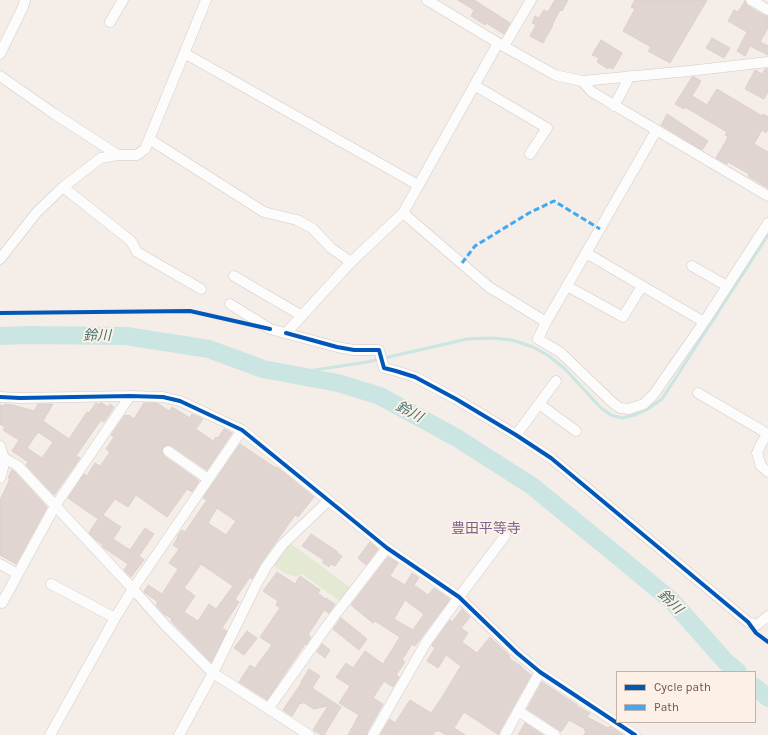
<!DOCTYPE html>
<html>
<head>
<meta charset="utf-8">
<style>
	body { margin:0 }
	#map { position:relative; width:768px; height:735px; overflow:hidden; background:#f4ede8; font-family:Karla,sans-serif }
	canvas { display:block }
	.legend { position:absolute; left:616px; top:671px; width:140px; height:52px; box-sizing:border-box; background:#fdf1e7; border:1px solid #c4b1a9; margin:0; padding:5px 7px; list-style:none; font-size:12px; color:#6f524b }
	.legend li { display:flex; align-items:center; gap:8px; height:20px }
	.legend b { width:20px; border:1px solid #c4b1a9 }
</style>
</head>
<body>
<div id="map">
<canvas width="768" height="735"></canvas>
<ul class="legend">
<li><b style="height:5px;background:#0057b8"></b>Cycle path</li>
<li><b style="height:5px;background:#3fa9f5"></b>Path</li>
</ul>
</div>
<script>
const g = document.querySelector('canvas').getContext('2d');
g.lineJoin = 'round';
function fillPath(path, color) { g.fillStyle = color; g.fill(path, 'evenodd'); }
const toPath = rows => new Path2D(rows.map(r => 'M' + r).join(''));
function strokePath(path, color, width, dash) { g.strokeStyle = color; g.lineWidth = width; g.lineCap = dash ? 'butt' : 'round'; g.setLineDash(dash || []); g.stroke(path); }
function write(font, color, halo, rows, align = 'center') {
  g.font = font + ' Karla,"Noto Sans JP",sans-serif'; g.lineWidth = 4; g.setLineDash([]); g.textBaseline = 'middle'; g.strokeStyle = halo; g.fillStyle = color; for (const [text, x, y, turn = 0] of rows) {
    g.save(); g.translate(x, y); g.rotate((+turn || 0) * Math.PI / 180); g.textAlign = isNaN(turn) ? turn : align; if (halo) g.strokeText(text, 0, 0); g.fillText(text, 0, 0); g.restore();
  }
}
fillPath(toPath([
	[290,543,351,588,341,602,302,574,296,577,284,573,273,565]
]), '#e4e9d3');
strokePath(toPath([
	[289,374,367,362,467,339,492,338,512,340,533,347,549,356,565,369,601,408,611,415,622,418,635,415,648,409,662,399,768,235]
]), '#cae5e2', 3);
strokePath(toPath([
	[0,336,26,335,126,336,209,349,263,369,338,383,380,396,457,438,532,486,614,553,672,601,725,661,738,672],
	[755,687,768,698]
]), '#cae5e2', 18);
const building = toPath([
	[458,0,474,0,510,23,504,34,486,23,485,25,471,16,474,10,458,0],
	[555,0,568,0,562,11,560,10,552,25,553,25,543,43,530,36,536,25,532,23,535,16,539,18,544,10,548,12,555,0],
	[635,0,707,0,670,63,648,51,651,47,623,31,635,9,631,7,635,0],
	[745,1,746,4,748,6,765,16,768,16,768,28,760,42,768,46,768,55,750,46,745,56,737,51,747,32,728,21,734,10,738,12,745,1],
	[712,38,730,48,724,58,706,48,712,38],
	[601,40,622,53,613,69,609,67,608,69,597,62,599,58,592,55,601,40],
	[765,69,768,69,768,92,764,99,745,89,755,70,762,74,765,69],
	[692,77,694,77,701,81,692,96,707,105,717,89,762,116,763,114,768,117,768,129,766,133,762,130,754,144,768,152,768,188,748,176,749,174,728,162,727,164,716,158,726,141,728,136,725,135,727,132,685,107,684,109,675,104,692,77],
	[667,114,708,141,702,150,661,125,667,114],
	[96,403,98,405,100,403,102,403,108,407,110,404,114,407,104,422,101,420,76,456,80,458,54,495,26,465,28,462,12,451,19,440,3,430,5,427,0,424,0,405,4,406,5,404,13,405,34,411,38,404,53,404,43,421,69,439,87,412,89,413,96,403],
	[38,432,53,442,42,458,27,448,38,432],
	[144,403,157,403,169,411,172,407,190,418,192,414,203,419,196,429,213,441,216,437,218,438,224,429,232,433,207,470,172,446,168,445,163,447,162,451,164,456,199,481,192,492,187,489,167,517,136,495,128,507,115,499,103,515,121,527,113,539,130,550,145,528,154,534,139,556,144,560,131,577,124,570,128,564,104,548,102,546,103,545,95,539,89,533,98,519,68,498,84,474,87,476,95,463,100,466,110,452,106,449,114,437,111,435,125,415,128,416,129,415,134,419,144,403],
	[240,444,276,468,277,467,314,497,298,517,295,515,261,563,252,579,250,577,235,599,239,602,222,628,227,631,211,662,171,621,172,619,164,614,156,605,158,602,144,592,148,585,162,594,178,569,169,563,179,549,173,545,178,537,177,536,182,530,185,532,198,513,207,500,203,498,240,444],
	[217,508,236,521,226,535,208,523,217,508],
	[201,564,233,586,216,609,209,604,198,621,184,612,195,596,184,588,201,564],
	[12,470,15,472,47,507,16,564,0,555,0,500,10,479,8,478,12,470],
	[311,534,338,552,337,553,342,556,335,566,331,564,329,567,322,562,324,560,302,546,311,534],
	[370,542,378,549,366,565,358,558,370,542],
	[388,557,398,563,390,576,405,585,412,573,419,578,414,585,428,595,434,588,450,599,415,646,412,644,402,660,405,662,396,675,399,677,393,687,384,681,373,698,383,704,367,732,367,735,348,735,359,715,339,703,350,686,336,677,346,663,353,668,365,651,383,664,400,637,375,621,373,623,351,605,388,557],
	[405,600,424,614,413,630,394,619,405,600],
	[277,572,295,584,300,576,320,590,318,593,325,599,326,598,335,604,329,613,324,610,308,635,311,637,306,645,305,644,267,700,239,682,250,665,255,668,272,645,260,637,280,608,276,605,278,601,263,591,277,572],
	[462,609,470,617,461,628,468,633,462,642,477,653,490,637,510,656,509,658,522,667,522,668,531,675,499,732,499,735,464,712,454,728,465,735,446,735,438,730,437,732,435,731,433,735,380,735,390,719,395,723,410,700,431,713,442,697,461,666,446,655,438,668,427,661,435,648,432,646,432,645,450,620,452,622,462,609],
	[341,618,367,639,359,650,333,629,341,618],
	[247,631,257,638,244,655,234,648,247,631],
	[322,644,330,650,325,658,317,652,322,644],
	[309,669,320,676,312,688,341,707,324,735,322,735,313,730,328,706,314,709,303,702,302,704,300,703,292,716,283,710,302,682,301,682,309,669],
	[542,682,577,705,577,706,590,713,587,717,608,728,610,726,623,735,584,735,586,731,584,730,585,729,569,720,561,732,559,730,527,709,542,682],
	[525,723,543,735,518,735,525,723]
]);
fillPath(building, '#e0d5d0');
strokePath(building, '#dcd0cb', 1);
const minor = toPath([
	[427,0,498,43,555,75,582,81,689,71,768,62],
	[751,0,768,10],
	[110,22,123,0],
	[504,46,531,0],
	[184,53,418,185],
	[0,54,23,7,25,0],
	[0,76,53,113,118,155],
	[582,81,592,92,768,196],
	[474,85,547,128,530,154],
	[614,106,630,76],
	[656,131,586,253,546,322,538,339,560,352,613,403,620,408,629,409,644,404,654,394,704,322,768,223],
	[149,139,264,212,297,220,312,228,331,248,351,262],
	[63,187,131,241,137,252,201,289],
	[403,213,489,287,546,322],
	[586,253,704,322],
	[0,259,37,212,63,187,101,158,118,155,137,155,145,149,206,0],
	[692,266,727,286],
	[234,276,302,316],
	[567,286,623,317,642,286],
	[230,304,270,329,337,347,354,350,379,350,384,368,396,371,415,377,456,399,516,435,551,458,748,622,757,625,768,616],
	[286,333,351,262,403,213,498,43],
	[698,393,768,434],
	[0,397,20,398,130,396,163,397,180,401,242,430,387,548,459,597,517,653,540,672,635,735],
	[539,404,576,431],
	[768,434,762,442,757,453,761,466,768,472],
	[516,435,556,381],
	[0,446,4,458,3,468,0,478],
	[168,451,208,479],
	[4,458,18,466,133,589,165,625,213,673,309,735],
	[0,564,18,574],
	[51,584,115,618],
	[2,603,55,506,130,396],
	[268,709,332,619,387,548],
	[518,711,555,735],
	[50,735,115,618,133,589,242,430],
	[179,735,213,673,256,585,266,567,282,545,328,501],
	[373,735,427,641,459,597,505,536],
	[505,735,540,672]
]);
strokePath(minor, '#d3cac6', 11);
strokePath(minor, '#fdfcfc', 10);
strokePath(toPath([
	[462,263,475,246,529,213,554,201,600,229]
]), '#3fa9f5', 3, [6, 3]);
strokePath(toPath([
	[0,313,190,311,270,329],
	[286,333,337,347,354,350,379,350,384,368,396,371,415,377,456,399,516,435,551,458,748,622,756,633,768,642],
	[0,397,20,398,130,396,163,397,180,401,242,430,387,548,459,597,517,653,540,672,635,735]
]), '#0057b8', 4);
write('italic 14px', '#407373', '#fdf1e7', [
	["鈴川",97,336],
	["鈴川",409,412,28],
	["鈴川",670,602,44]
]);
write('14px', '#77638c', '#fdf1e7', [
	["豊田平等寺",486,529]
]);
</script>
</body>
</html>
